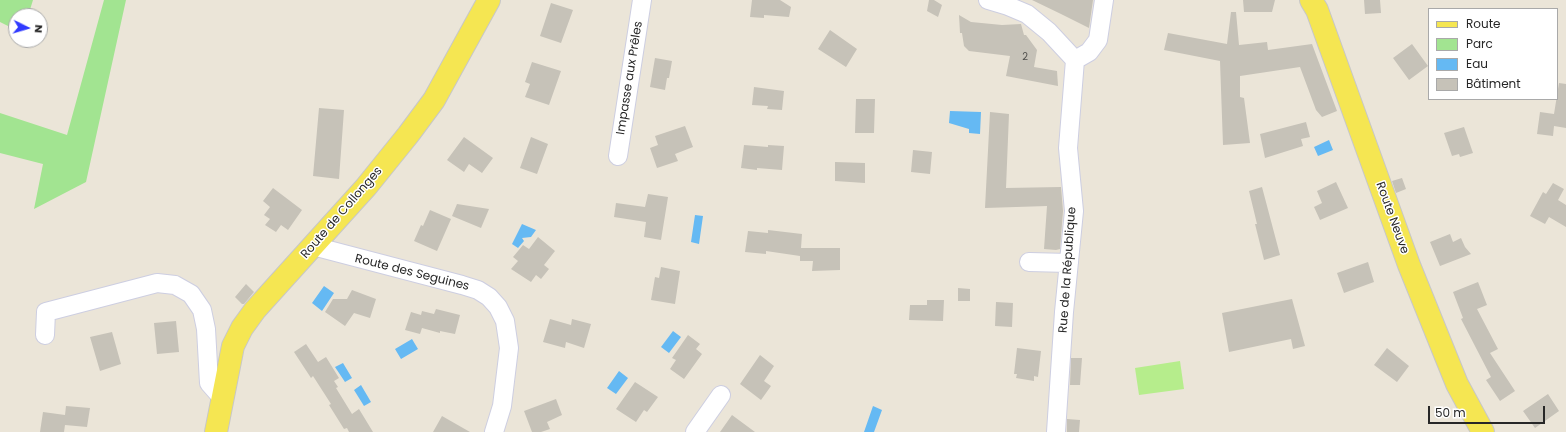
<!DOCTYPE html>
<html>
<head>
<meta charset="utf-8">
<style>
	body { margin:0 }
	#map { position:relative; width:1566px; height:432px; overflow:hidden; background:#ebe5d8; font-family:Poppins,sans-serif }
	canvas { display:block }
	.legend { position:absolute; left:1428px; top:8px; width:130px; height:92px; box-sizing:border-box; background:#fff; border:1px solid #a9a9a9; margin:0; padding:5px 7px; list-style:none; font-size:12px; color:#272727 }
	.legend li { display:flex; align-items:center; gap:8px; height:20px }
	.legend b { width:20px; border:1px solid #a9a9a9 }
	.north { position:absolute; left:8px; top:8px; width:40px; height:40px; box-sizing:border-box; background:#fff; border:1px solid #a9a9a9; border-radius:50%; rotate:95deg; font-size:11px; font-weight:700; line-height:16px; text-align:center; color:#272727 }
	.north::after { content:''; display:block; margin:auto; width:14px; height:18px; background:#303aff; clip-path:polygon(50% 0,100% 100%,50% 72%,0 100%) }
	.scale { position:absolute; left:1428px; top:406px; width:117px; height:18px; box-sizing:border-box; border:2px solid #272727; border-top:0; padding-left:5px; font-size:12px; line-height:14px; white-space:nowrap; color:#272727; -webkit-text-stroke:3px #fff; paint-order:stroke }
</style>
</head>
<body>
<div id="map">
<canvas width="1566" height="432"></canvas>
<ul class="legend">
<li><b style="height:5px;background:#f5e652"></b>Route</li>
<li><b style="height:11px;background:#a2e491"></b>Parc</li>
<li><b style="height:11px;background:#65b9f3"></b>Eau</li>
<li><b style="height:11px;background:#c6c2b8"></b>Bâtiment</li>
</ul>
<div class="north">N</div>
<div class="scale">50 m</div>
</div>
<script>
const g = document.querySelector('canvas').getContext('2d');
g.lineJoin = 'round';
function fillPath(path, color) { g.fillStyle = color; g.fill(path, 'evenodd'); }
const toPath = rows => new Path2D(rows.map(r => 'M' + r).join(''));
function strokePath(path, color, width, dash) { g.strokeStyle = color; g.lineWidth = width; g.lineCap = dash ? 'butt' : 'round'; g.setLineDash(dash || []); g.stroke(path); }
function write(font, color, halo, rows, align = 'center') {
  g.font = font + ' Poppins,sans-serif'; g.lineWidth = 3; g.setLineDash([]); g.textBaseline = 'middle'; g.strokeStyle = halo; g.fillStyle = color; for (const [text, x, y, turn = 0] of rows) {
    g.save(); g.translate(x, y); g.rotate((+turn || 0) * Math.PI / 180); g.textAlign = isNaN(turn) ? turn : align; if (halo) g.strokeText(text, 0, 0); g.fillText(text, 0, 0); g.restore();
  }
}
fillPath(toPath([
	[0,0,33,0,28,16,16,16,16,30,0,22],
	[104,0,126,0,86,182,34,209,43,164,0,153,0,113,67,135]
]), '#a2e491');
fillPath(toPath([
	[1180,361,1184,389,1139,395,1135,368]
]), '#b6ed8c');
fillPath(toPath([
	[950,111,981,112,980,134,969,133,969,129,949,123],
	[1329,140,1333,150,1318,156,1314,147],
	[695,215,703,216,699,244,691,242],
	[522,224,536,230,531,237,522,238,524,241,518,248,512,244],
	[324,286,334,293,322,311,312,303],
	[673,331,681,337,669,353,661,347],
	[412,339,418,349,401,359,395,349],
	[343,363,352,378,345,382,335,367],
	[619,371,628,378,616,394,607,388],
	[361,385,371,402,364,406,354,390],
	[873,406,882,410,874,432,864,432]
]), '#65b9f3');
fillPath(toPath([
	[752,0,780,0,791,7,789,17,764,15,764,18,750,17],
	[929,0,934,0,942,5,938,17,927,11],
	[1032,0,1093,0,1089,28,1061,14],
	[1243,0,1275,0,1272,12,1244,12],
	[1364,0,1380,0,1381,13,1365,14],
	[551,3,573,10,561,43,540,36],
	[1231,12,1236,12,1239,45,1267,42,1268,50,1312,44,1337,111,1322,117,1316,110,1300,67,1240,76,1240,97,1244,98,1250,143,1223,145,1220,61,1164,50,1168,33,1227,44],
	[959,15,971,22,1002,25,1021,24,1024,35,1026,35,1037,50,1034,67,1057,71,1058,86,1006,76,1010,56,969,51,964,46,962,33,960,33],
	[830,30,857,49,846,67,818,49],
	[1412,44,1428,66,1409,80,1393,58],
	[655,58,672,61,669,78,667,78,665,90,650,87],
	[532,62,561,71,549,105,525,97,530,84,525,82],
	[1559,83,1566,84,1566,128,1554,126,1553,136,1537,134,1540,112,1554,114],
	[754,87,784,91,782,110,767,109,768,106,752,105],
	[856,99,875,99,874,133,855,133],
	[319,108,344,110,339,179,313,176],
	[990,112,1009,114,1006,188,1061,187,1063,211,1060,249,1056,250,1044,249,1047,206,985,208],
	[1306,122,1310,137,1301,139,1303,146,1265,158,1260,134],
	[685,126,693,147,675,154,678,161,657,168,650,148,658,145,655,136],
	[1464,127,1473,153,1460,157,1459,154,1452,156,1444,133],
	[464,137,493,158,482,173,469,164,464,172,447,160],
	[531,137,548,144,537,174,520,168],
	[744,145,768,147,768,145,784,146,782,170,757,168,757,170,741,168],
	[913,150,932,152,930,174,911,172],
	[835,162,865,163,865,183,835,181],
	[1402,178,1406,189,1396,193,1392,181],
	[1336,182,1348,208,1320,220,1314,207,1322,203,1317,191],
	[1553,183,1564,189,1558,200,1566,205,1566,227,1549,217,1545,224,1530,216,1543,192,1546,194],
	[1262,187,1280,255,1264,260,1255,224,1257,224,1249,191],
	[273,188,302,210,288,230,281,225,276,232,265,225,270,219,264,215,270,207,263,201],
	[648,194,668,197,661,240,644,237,646,222,614,217,616,203,645,207],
	[457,204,489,209,481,228,452,216],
	[430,210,451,219,437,251,414,241,421,225,423,226],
	[768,230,802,234,801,248,840,248,840,270,812,271,813,261,800,261,800,249,800,256,766,251,766,254,745,252,748,231,768,233],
	[1450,234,1453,242,1461,238,1465,247,1471,254,1440,266,1430,242],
	[538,237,555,251,544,265,549,269,541,279,536,275,531,282,511,269,518,261,513,257,523,245,529,249],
	[1368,262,1374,282,1344,293,1337,273],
	[661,267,680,271,675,304,651,300,655,277,659,278],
	[1478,282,1487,305,1477,309,1498,349,1490,353,1515,391,1500,401,1486,380,1491,377,1461,319,1463,318,1453,292],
	[246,284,254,292,244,304,242,304,235,297],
	[958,288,970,289,970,301,958,301],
	[352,290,376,299,370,318,354,313,345,326,325,312,333,299,347,299],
	[1292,299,1305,346,1293,349,1291,339,1229,352,1222,313],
	[927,300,944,300,943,321,909,320,910,305,927,305],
	[996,302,1013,303,1012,327,995,326],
	[436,309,460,315,455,334,440,331,440,333,422,328,420,334,405,330,411,312,421,315,422,311,434,314],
	[550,319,571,325,572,319,591,324,584,348,566,342,565,348,543,342],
	[176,321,179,352,157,354,154,323],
	[112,332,121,364,100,371,90,337],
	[688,335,700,344,696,349,702,354,684,379,670,369,676,360,672,358],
	[306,344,318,362,326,357,339,378,334,381,338,387,336,388,352,414,359,409,373,432,349,432,347,428,344,429,329,405,331,404,313,376,311,378,294,352],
	[1017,348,1041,351,1038,377,1034,376,1034,381,1016,378,1017,374,1014,374],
	[1387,348,1409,366,1397,382,1374,365],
	[760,355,774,366,764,381,771,386,761,400,740,384],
	[1071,358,1082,358,1080,385,1070,385],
	[635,382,658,397,647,412,644,410,636,422,616,409],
	[1548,394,1559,411,1535,428,1523,411],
	[556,399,562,415,547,422,550,429,541,432,532,432,524,411],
	[66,406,90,408,87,427,65,425,64,432,40,432,43,412,65,415],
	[732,415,755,432,720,432],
	[442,416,470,432,433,432],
	[1067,419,1080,420,1079,432,1067,432]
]), '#c6c2b8');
const minor = toPath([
	[988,0,1008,6,1027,14,1049,32,1075,60],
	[1075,60,1089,52,1098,40,1104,0],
	[618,156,642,0],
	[313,246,462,285,478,290,489,297,498,307,505,321,509,348,502,406,494,432],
	[1029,262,1069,263],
	[45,335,46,312,157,283,175,285,191,294,202,310,206,329,209,383,223,399],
	[695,432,721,395],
	[1056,432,1064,312,1074,211,1068,148,1075,60]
]);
const major = toPath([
	[1311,0,1317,10,1409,265,1457,384,1483,432],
	[216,432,233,346,242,328,255,310,366,187,408,135,434,100,489,0]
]);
strokePath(minor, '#cdcee1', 20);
strokePath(major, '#c7c7c7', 24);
strokePath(minor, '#fff', 18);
strokePath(major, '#f5e652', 22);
write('10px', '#4f4e4b', null, [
	["2",1025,57]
]);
write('12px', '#272727', '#fff', [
	["Impasse aux Prêles",630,78,-81],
	["Route de Collonges",342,213,-49],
	["Route Neuve",1392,218,70],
	["Rue de la République",1068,270,-86],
	["Route des Seguines",412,273,14]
]);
</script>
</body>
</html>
